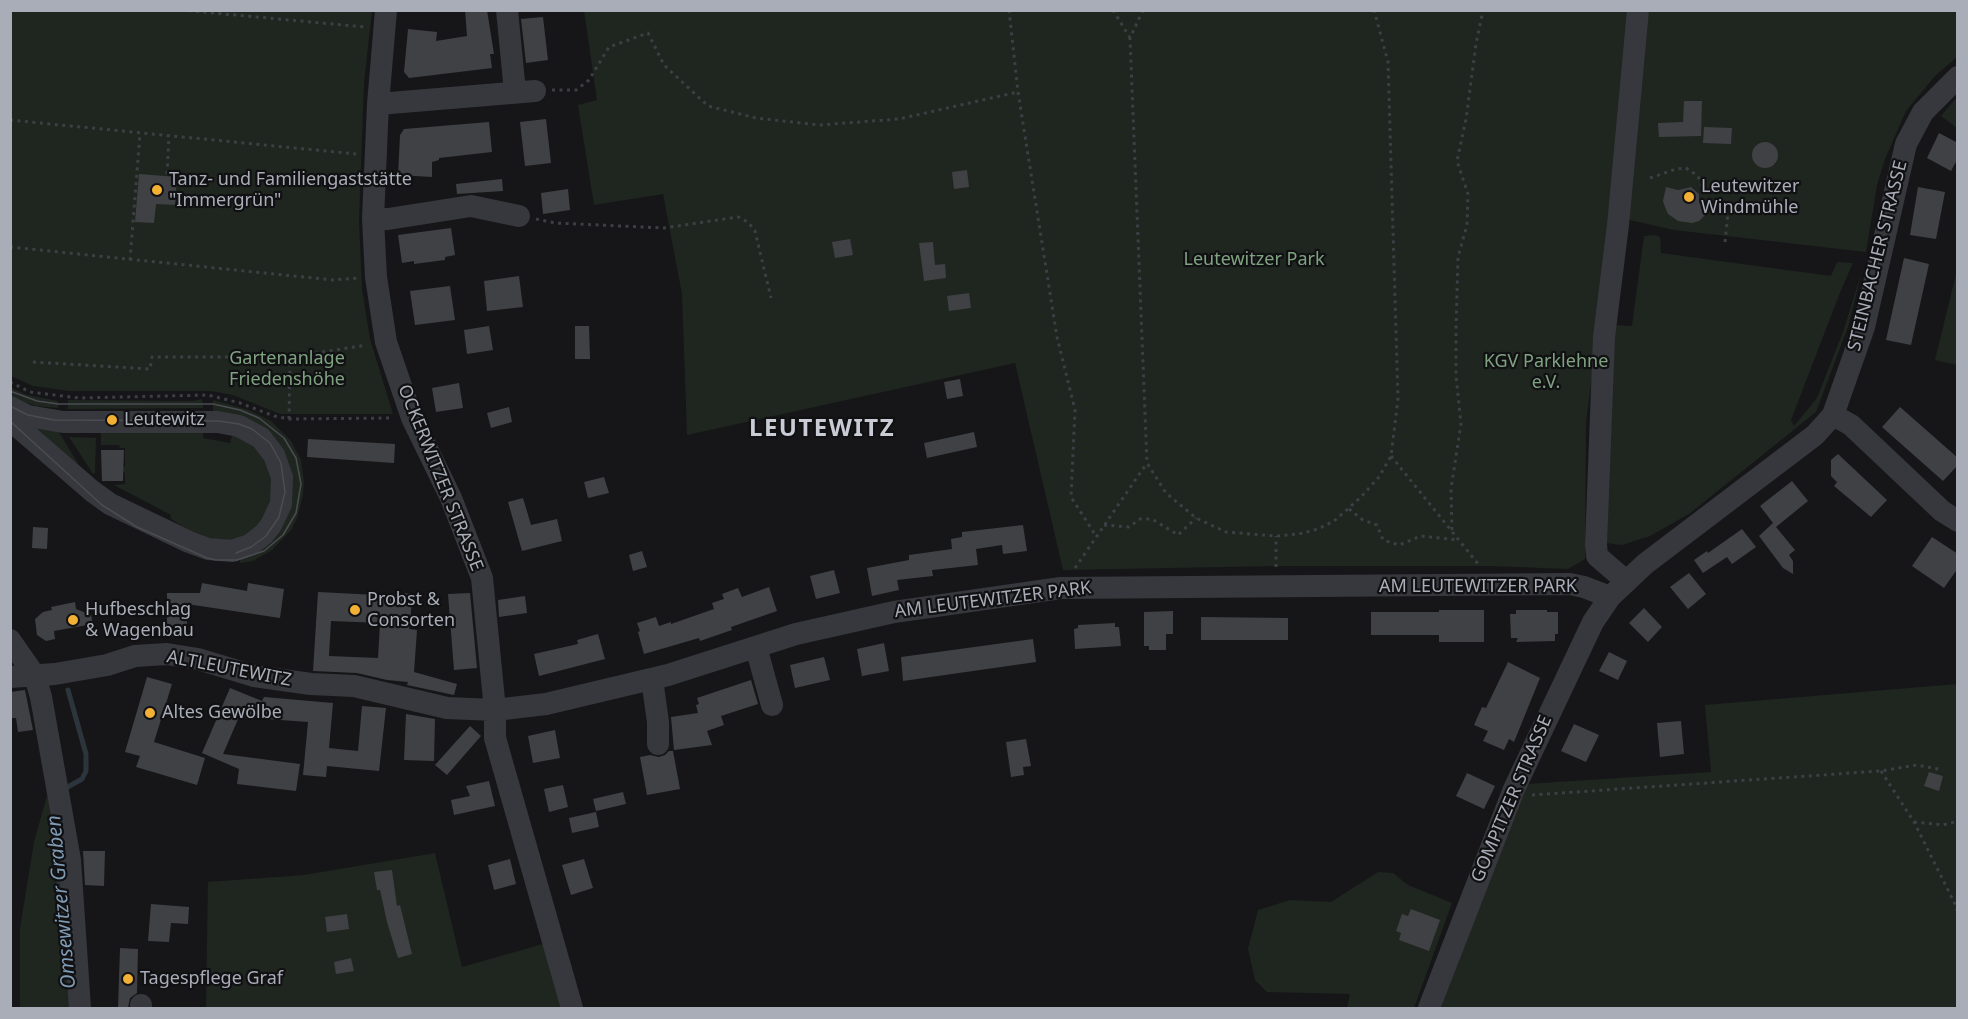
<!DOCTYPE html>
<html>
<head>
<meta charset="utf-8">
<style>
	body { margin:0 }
	#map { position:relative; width:1968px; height:1019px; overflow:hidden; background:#161618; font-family:"Noto Sans",sans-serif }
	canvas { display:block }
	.frame { position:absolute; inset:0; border:12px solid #a8adb8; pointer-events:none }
</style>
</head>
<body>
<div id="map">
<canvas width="1968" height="1019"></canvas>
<div class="frame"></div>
</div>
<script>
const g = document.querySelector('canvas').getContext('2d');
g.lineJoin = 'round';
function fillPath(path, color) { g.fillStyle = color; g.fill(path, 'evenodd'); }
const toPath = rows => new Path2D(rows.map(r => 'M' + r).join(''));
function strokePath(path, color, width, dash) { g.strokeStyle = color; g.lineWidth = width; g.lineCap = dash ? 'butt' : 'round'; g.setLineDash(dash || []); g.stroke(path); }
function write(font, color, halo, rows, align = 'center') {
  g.font = font + ' "Noto Sans",sans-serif'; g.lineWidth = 4.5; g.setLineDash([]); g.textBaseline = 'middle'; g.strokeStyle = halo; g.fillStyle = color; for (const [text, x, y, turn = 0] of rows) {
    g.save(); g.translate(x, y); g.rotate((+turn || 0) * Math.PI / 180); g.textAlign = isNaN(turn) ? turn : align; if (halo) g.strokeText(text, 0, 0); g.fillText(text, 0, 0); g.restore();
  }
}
fillPath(toPath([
	[10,11,372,11,364,83,359,220,362,289,370,339,393,414,280,414,233,395,211,391,69,391,33,386,11,376],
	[584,11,1630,11,1599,323,1586,422,1585,559,1568,569,1491,566,1276,566,1063,570,1015,363,687,435,682,294,663,194,594,205,578,105,597,100],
	[1647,11,1957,11,1957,57,1935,76,1906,111,1885,159,1877,185,1866,252,1674,230,1625,219],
	[1957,97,1957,128,1941,116],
	[1654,235,1660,237,1661,253,1831,276,1837,262,1853,263,1841,290,1791,420,1794,426,1817,398,1843,332,1862,271,1848,327,1816,412,1689,514,1650,536,1622,545,1607,543,1611,325,1632,326,1644,236],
	[1957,270,1957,365,1935,360],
	[10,387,27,395,58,401,58,408,36,406,13,398,11,394],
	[202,399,203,408,68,409,68,400,193,401],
	[213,400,249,410,271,421,291,441,301,460,304,481,303,495,297,518,291,530,272,550,253,561,240,563,240,557,248,556,288,470,213,412],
	[14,416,59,432,83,472],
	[101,431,203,431,203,438,230,443,233,431,270,458,276,494,258,530,233,542,196,536,170,518,171,515,114,485,125,484,125,472,102,472,102,468,125,467,125,448,120,448,119,445,101,445],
	[69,437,96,438,95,473,93,474],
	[1957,684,1957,1008,1441,1008,1505,837,1527,784,1711,772,1705,705],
	[51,781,76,1008,20,1008,20,928,34,842],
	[435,853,462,967,557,940,578,1008,206,1008,208,882,304,875],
	[1378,872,1393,873,1408,885,1452,903,1414,1008,1347,1008,1350,994,1267,992,1255,980,1248,949,1258,910,1290,900,1331,902]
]), '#1e261f');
strokePath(toPath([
	[64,789,82,779,86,771,86,754,68,690],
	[55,837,64,938]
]), '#2c353c', 5);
fillPath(toPath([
	[465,10,487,10,494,54,490,54,492,68,409,78,404,72,408,29,437,32,436,41,467,36],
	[543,17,548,60,526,63,521,19],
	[1684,101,1702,101,1701,136,1659,137,1658,123,1683,122],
	[546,119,551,163,525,166,520,122],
	[489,122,492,152,439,158,439,160,432,162,432,177,398,175,400,135,404,129],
	[1704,127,1732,128,1731,144,1703,143],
	[1939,133,1958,143,1958,158,1951,171,1927,158],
	'1752 155a13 13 0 1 1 26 0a13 13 0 1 1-26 0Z',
	[967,170,969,187,954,189,952,172],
	[139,174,177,177,175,205,156,204,154,223,135,222],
	[502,179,503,191,457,194,456,184],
	[1666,187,1678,190,1691,187,1699,194,1699,203,1710,210,1699,221,1692,223,1678,221,1668,214,1665,207,1663,201],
	[1918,187,1945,192,1936,239,1910,235],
	[568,189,570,210,543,214,541,193],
	[451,228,455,255,445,257,445,260,414,264,414,261,402,263,398,235],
	[850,239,853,255,835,258,832,242],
	[933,242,935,265,945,264,946,278,924,281,919,243],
	[1904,258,1929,264,1911,345,1886,340],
	[519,276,523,307,487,311,484,281],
	[450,286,455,320,415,325,410,291],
	[969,293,971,308,949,311,947,296],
	[489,326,493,350,467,354,464,330],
	[575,326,589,326,590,359,575,359],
	[960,379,963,396,947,399,944,382],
	[459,383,463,408,436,412,432,388],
	[509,407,512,422,491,428,487,413],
	[1900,407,1958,458,1958,465,1943,481,1882,427],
	[974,432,977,447,927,458,924,443],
	[308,439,395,444,394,463,307,457],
	[101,450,124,450,123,481,102,481],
	[1838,454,1887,500,1871,517,1834,486,1837,482,1831,476,1831,460],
	[604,477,609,493,588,498,584,482],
	[1792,481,1808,501,1776,527,1795,550,1789,555,1793,561,1793,574,1783,568,1759,536,1773,523,1760,506],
	[523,498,531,525,557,519,562,541,522,551,508,502],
	[1023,525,1027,551,1003,554,1002,545,976,549,978,565,932,570,933,576,897,580,899,590,872,596,867,568,909,560,909,555,952,549,951,539,962,537,962,532],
	[33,527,48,528,47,549,32,548],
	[1742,529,1756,547,1732,564,1727,557,1703,573,1694,560,1707,551,1708,553],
	[1932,537,1958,554,1958,568,1944,588,1912,566],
	[642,551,647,567,633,571,629,555],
	[834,570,840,593,816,599,810,576],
	[1689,573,1706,594,1688,609,1670,587],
	[202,583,247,591,248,583,284,589,280,618,187,604,187,637,167,637,167,593,200,593],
	[769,587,777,611,731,627,732,630,700,641,699,638,644,654,638,632,640,631,637,623,656,617,659,626,671,622,671,624,714,609,712,603,724,599,722,594,738,588,742,597],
	[318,592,377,595,413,593,409,629,417,630,414,672,457,684,454,695,407,685,408,682,387,680,357,673,313,671],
	[331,621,380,623,378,658,329,656],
	[470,593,477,668,454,670,448,594],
	[525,596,527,613,499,617,498,600],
	[75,602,76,609,91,615,93,624,54,631,55,639,46,641,37,635,35,619,43,612,52,610,51,607],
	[1644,608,1662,627,1648,642,1629,623],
	[1439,610,1484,610,1484,642,1439,642,1439,635,1371,635,1371,612,1439,612],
	[1516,610,1547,610,1547,612,1558,612,1558,634,1555,634,1555,641,1516,642,1518,638,1511,638,1510,614,1516,614],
	[1173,611,1173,634,1166,634,1166,650,1149,650,1149,646,1144,646,1144,612],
	[1201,617,1288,618,1288,640,1201,640],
	[1115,623,1115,627,1119,627,1121,646,1075,649,1074,629,1078,628,1078,625],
	[598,634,605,659,539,676,534,654,578,644,577,640],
	[1033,639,1036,662,903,681,901,657],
	[884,643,889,671,862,676,857,649],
	[1609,652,1627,661,1618,680,1599,671],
	[824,657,830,680,795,688,790,665],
	[1508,662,1540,678,1514,742,1509,739,1504,750,1483,741,1488,731,1474,725,1482,707,1486,708],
	[147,677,172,684,154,742,205,758,197,785,136,767,140,756,125,752],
	[751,680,758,704,721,716,724,725,707,731,712,745,674,750,671,717,698,713,696,705,699,704,697,698],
	[230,688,262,701,264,697,333,703,329,748,358,751,362,706,386,708,379,771,327,766,326,777,303,775,308,722,239,717,223,754,300,764,296,791,237,784,239,769,202,753],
	[25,690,33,730,18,732,16,718,10,718,10,692],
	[406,714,435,719,434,761,404,760],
	[1681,721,1684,754,1660,757,1657,723],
	[1574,724,1599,735,1586,762,1561,751],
	[470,726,481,736,447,775,435,765],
	[555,730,560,758,533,763,528,736],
	[1026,739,1031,766,1023,767,1024,775,1011,777,1006,742],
	[669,751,673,751,680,789,647,795,640,757,650,755,659,757,665,755],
	[1929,772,1943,776,1939,791,1924,786],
	[1467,773,1495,786,1484,809,1456,796],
	[489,781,495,806,454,815,451,800,470,796,466,786],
	[563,785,568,807,549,812,544,789],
	[623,792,626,804,596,811,593,799],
	[596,812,599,827,572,833,569,818],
	[83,851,105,851,104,886,85,885],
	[510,859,516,884,494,890,488,865],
	[584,859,593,888,571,895,562,865],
	[392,870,397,906,400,905,412,954,398,958,387,922,380,890,377,890,374,872],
	[151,904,189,907,188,924,171,923,169,942,148,941],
	[1411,909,1440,920,1429,951,1399,940,1401,933,1396,931,1402,914,1408,916],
	[347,914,349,929,327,932,325,917],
	[120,948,138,949,137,993,130,998,128,1008,118,1008],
	[351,958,354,971,336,974,334,962]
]), '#404145');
strokePath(toPath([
	[181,10,365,27],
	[1009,10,1018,92,1057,337,1075,410,1071,497,1096,536],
	[1113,10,1130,38],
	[1143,10,1130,38,1147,463,1166,493,1196,518,1226,532,1276,536,1299,534,1318,529,1334,521,1360,498,1379,477,1391,456,1398,399,1388,62,1374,10],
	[552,90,576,90,589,80,609,47,648,33,664,65,708,106,756,118,819,125,899,119,1018,92],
	[10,120,356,154],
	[167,174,169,137],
	[1650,178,1676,169,1686,168,1698,176,1703,189,1701,202,1728,213,1744,204],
	[536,219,555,223,664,228,738,217,748,222,755,231,771,298],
	[1725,242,1728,213],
	[10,247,333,280,358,278],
	[130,260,140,134],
	[33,362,150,369,152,357,290,357,367,345],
	[10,382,30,392,79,398,208,395,240,403,274,416,289,419,392,418],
	[289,419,290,357],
	[1391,456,1479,565],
	[1349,509,1363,520,1377,525,1383,540,1399,545,1421,536,1458,540],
	[1104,525,1129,527,1140,519,1152,519,1178,535,1196,518],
	[1452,530,1451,489,1461,424,1456,376,1456,330,1458,257,1467,225,1468,194,1457,161,1466,119,1476,44,1483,10],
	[1276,567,1276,536],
	[1075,568,1147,463],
	[1881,771,1914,822,1956,906,1958,914],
	[1532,795,1880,771,1917,765,1943,770],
	[1914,822,1943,825,1958,821]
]), '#3d3f44', 3, [3, 4.5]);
strokePath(toPath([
	[386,10,378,104,373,219,376,277,386,342,412,418,451,498,482,578,495,710,495,738,572,1008],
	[507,10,515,92],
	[378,104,535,91],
	[373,219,388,219,471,206,519,216],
	[10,407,28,416,63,422,218,422,239,426,261,438,274,455,282,477,281,504,271,525,264,534,250,545,232,551,208,549,189,542,110,504,92,491,10,420],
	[1833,415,1851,425,1942,511,1958,521],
	[1626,581,1597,556,1596,545,1604,337,1618,225,1638,10],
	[10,640,35,676,41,697,70,860,80,1008],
	[756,647,772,705],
	[10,677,55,674,107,665,135,656,167,654,198,659,254,676,311,684,354,686,447,708,495,710,546,704,668,675,796,634,894,612,1061,588,1570,584,1584,587,1610,597],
	[652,679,658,722,658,744],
	[141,1008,141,1005],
	[1429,1008,1514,789,1593,622,1610,597,1645,564,1815,435,1833,415,1864,327,1906,144,1923,112,1958,77]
]), '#37383d', 22);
strokePath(toPath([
	[10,391,37,401,58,404,213,404,240,410,259,418,284,438,296,458,301,484,296,513,283,535,264,551,237,560,216,560,207,558,137,527,102,505,10,421],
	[10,406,28,415,54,420,219,421,239,424,252,429,270,443,281,463,285,492,279,517,266,536,251,547,236,553]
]), '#4a4c52', 1.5);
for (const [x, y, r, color] of [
	[157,190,6,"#f2b134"],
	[1689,197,6,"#f2b134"],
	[112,420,6,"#f2b134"],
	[355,610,6,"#f2b134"],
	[73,620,6,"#f2b134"],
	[150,713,6,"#f2b134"],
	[128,979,6,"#f2b134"]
]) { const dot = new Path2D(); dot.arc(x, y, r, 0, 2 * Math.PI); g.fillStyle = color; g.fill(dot); strokePath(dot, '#111113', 2); }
write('18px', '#a8adb8', '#111113', [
	["Tanz- und Familiengaststätte",169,180],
	["\"Immergrün\"",169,201],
	["Leutewitzer",1701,187],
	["Windmühle",1701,208],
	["Leutewitz",124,420],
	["Probst &",367,600],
	["Consorten",367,621],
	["Hufbeschlag",85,610],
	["& Wagenbau",85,631],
	["Altes Gewölbe",162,713],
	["Tagespflege Graf",140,979]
], 'left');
write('18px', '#a8adb8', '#111113', [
	["STEINBACHER STRASSE",1878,256,-76],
	["OCKERWITZER STRASSE",440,478,68],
	["AM LEUTEWITZER PARK",1478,587],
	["AM LEUTEWITZER PARK",993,600,-7],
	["ALTLEUTEWITZ",229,669,11],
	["GOMPITZER STRASSE",1512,799,-67]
]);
write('18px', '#7fa381', '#111113', [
	["Leutewitzer Park",1254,260],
	["Gartenanlage",287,359],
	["Friedenshöhe",287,380],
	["KGV Parklehne",1546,362],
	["e.V.",1546,383]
]);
write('italic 20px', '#7f9bb3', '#111113', [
	["Omsewitzer Graben",62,902,-95]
]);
g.letterSpacing = '1.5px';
write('bold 24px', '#c9ccd4', '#111113', [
	["LEUTEWITZ",822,429]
]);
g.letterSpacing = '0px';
</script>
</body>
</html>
